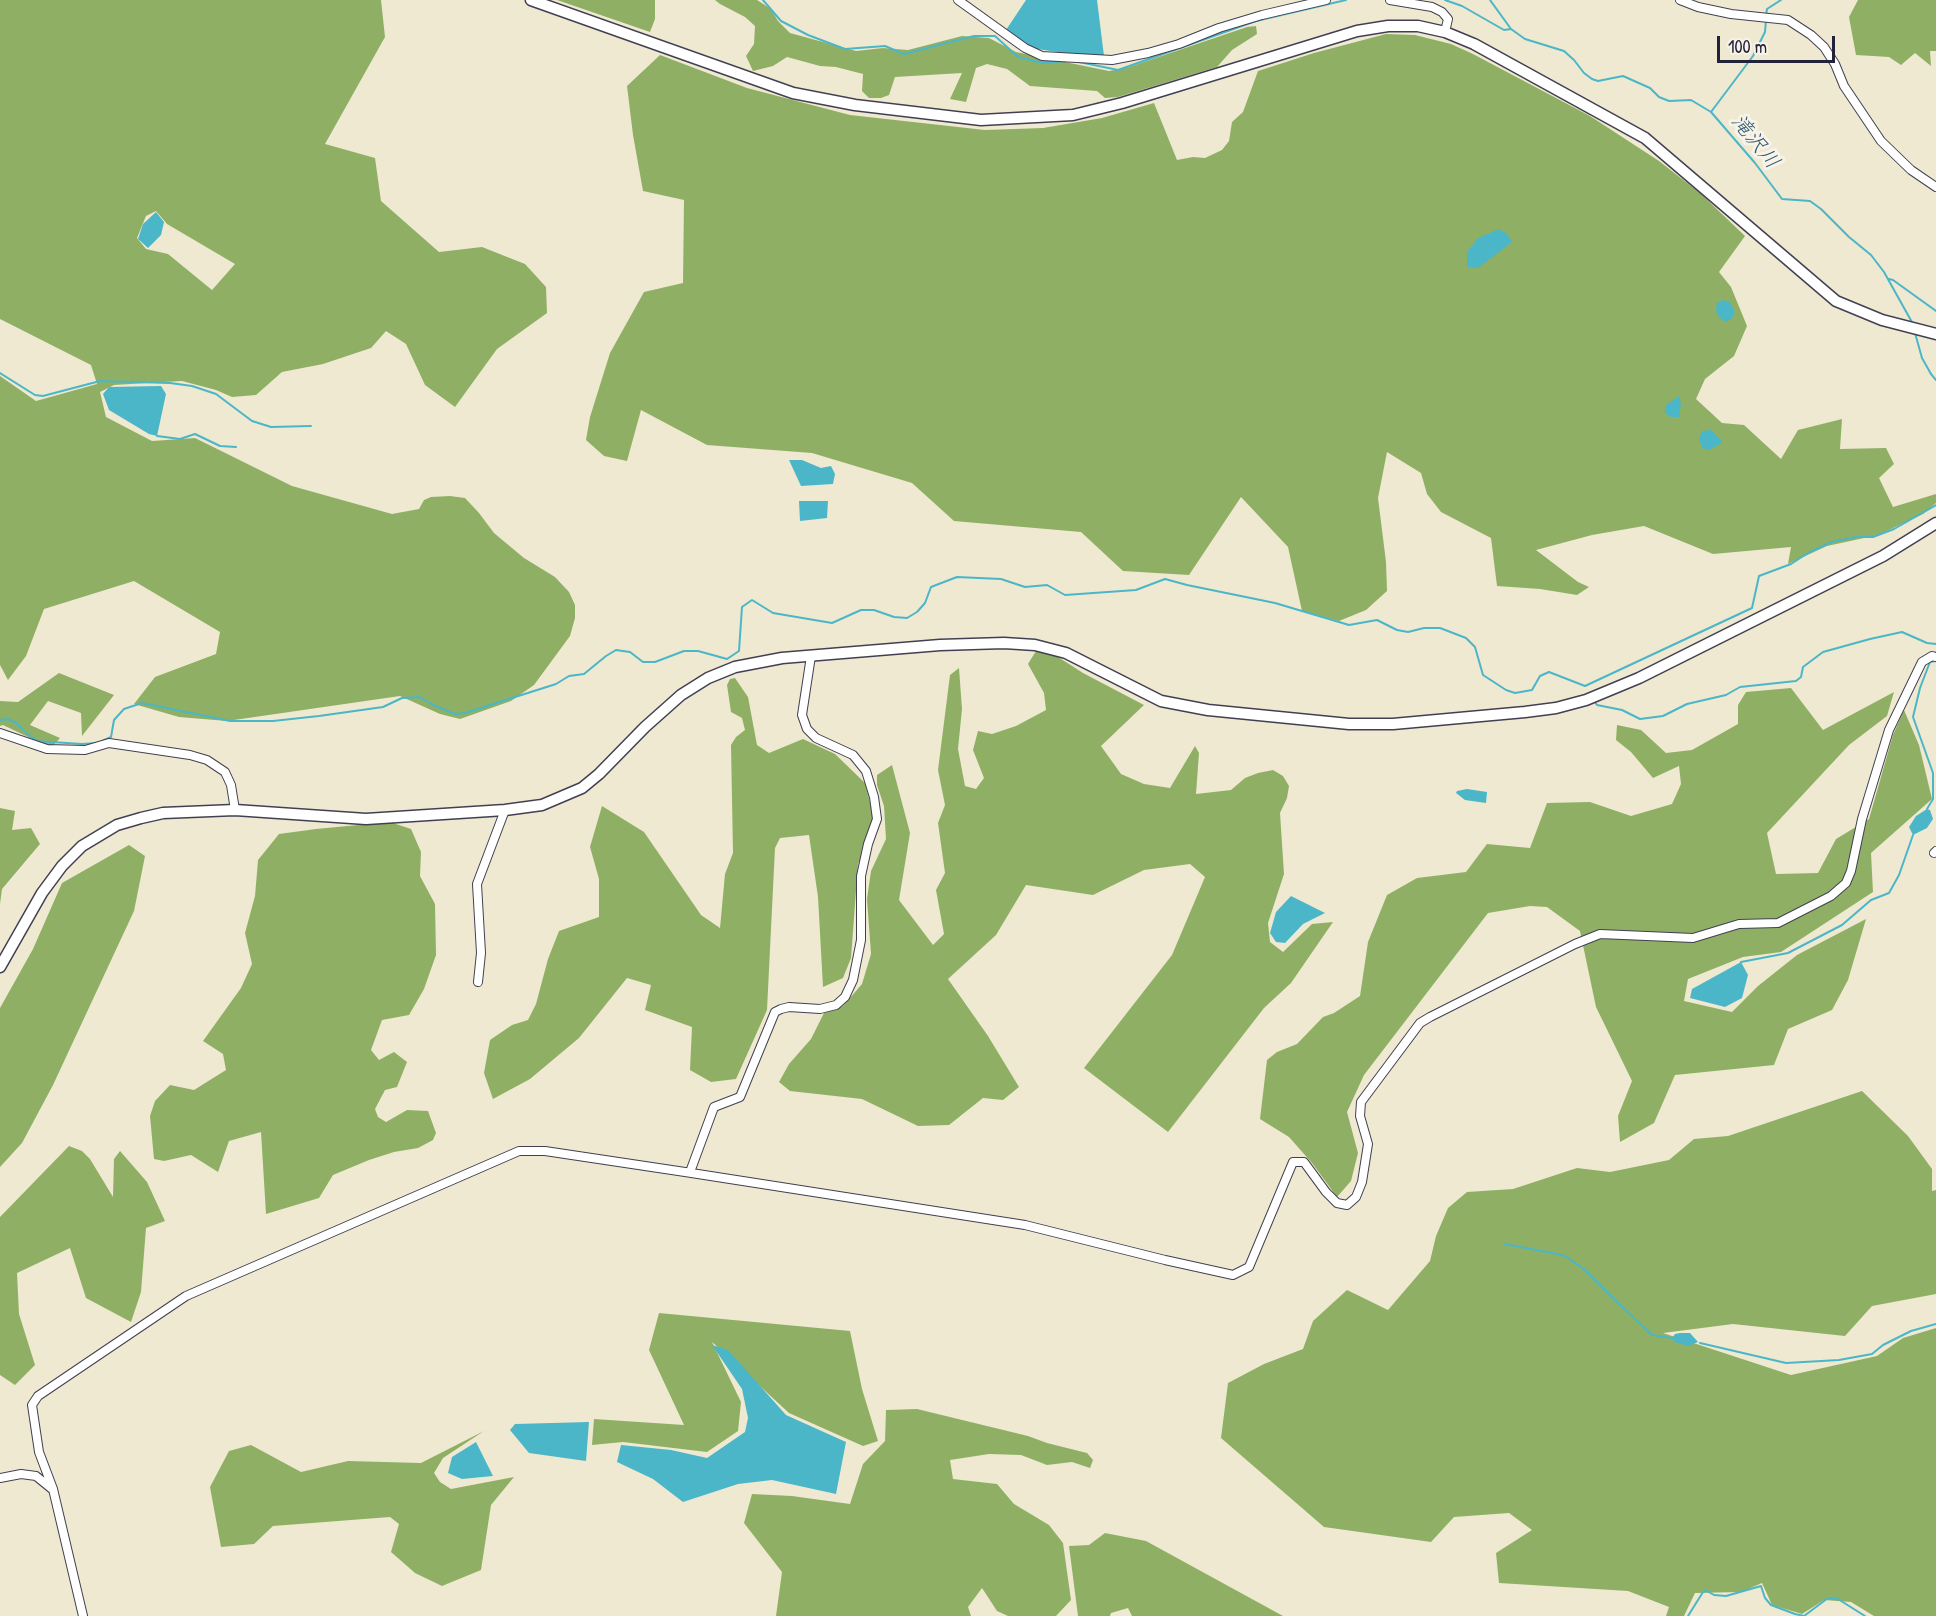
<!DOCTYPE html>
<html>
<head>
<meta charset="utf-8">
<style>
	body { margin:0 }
	#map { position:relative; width:1936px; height:1616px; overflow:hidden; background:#efe9d2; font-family:"Patrick Hand",sans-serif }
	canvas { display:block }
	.scale { position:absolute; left:1717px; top:36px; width:118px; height:27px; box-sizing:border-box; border:3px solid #22223b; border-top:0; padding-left:8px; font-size:18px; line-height:21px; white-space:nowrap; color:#22223b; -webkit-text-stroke:4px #f7f3e8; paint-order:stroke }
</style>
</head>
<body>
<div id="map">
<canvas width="1936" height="1616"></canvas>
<div class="scale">100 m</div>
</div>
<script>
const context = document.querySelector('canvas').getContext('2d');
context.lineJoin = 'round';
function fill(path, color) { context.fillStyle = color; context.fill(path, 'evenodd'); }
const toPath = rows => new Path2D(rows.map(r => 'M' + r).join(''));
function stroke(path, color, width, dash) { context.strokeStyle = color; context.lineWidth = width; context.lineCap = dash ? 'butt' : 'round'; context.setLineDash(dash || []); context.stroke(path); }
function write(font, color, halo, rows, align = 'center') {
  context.font = font + ' "Patrick Hand","Klee One",sans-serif'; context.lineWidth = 6; context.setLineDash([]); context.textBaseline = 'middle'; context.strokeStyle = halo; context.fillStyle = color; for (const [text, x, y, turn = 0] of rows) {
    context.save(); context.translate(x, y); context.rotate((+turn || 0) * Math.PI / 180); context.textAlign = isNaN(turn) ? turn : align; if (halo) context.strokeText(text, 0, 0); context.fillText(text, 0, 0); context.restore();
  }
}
const forest = toPath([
	[0,0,381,0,385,37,325,144,375,158,381,201,439,252,482,247,525,264,546,287,547,313,497,349,455,407,425,385,406,344,386,331,371,348,323,364,282,372,256,395,232,397,216,390,182,381,114,385,100,392,106,417,152,441,195,438,292,486,392,514,419,509,424,500,431,497,450,496,465,498,479,513,494,533,524,558,555,577,569,592,575,605,575,618,570,636,534,685,511,701,460,719,440,714,400,696,227,721,179,717,134,704,155,677,216,654,220,632,134,581,44,609,26,656,8,680,0,665,0,376,36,401,97,384,91,365,0,319],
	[156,211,167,224,235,264,212,290,168,254,146,249,137,238,146,216],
	[557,0,655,0,655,19,650,32],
	[715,0,757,0,771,9,778,21,790,33,856,51,883,48,908,50,962,36,989,38,1016,52,1109,71,1126,68,1247,27,1256,26,1257,34,1232,50,1217,67,1118,97,1105,98,1097,91,1030,86,1007,69,987,64,976,68,966,102,950,99,962,73,895,77,889,95,881,98,869,98,862,91,863,74,836,67,820,66,787,57,773,66,753,71,746,56,754,44,755,26,745,17,720,4],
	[1858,0,1936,0,1936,51,1930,51,1931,66,1915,53,1901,65,1889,57,1856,55,1849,17],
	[1386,34,1415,35,1451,44,1473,54,1590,116,1659,161,1700,193,1745,236,1719,272,1731,287,1747,326,1734,356,1705,379,1696,399,1722,423,1744,425,1781,459,1798,430,1842,419,1840,449,1886,448,1894,464,1879,478,1893,507,1936,494,1936,503,1923,514,1878,535,1827,546,1788,564,1791,547,1713,554,1644,526,1592,535,1536,550,1578,582,1589,587,1577,595,1540,589,1497,586,1491,538,1441,512,1427,494,1421,473,1387,452,1378,498,1386,562,1387,591,1366,610,1339,621,1302,611,1288,547,1241,497,1189,575,1123,571,1081,532,954,521,912,483,812,453,707,445,641,410,627,461,604,456,586,440,590,417,610,353,644,292,683,283,684,200,643,191,633,135,627,86,660,55,747,88,850,115,985,130,1043,128,1102,118,1154,103,1177,160,1193,157,1205,158,1222,150,1229,141,1232,122,1243,112,1258,71,1314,53],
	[1036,651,1058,657,1083,673,1144,705,1101,746,1121,774,1144,784,1170,788,1195,746,1199,753,1196,794,1231,790,1245,778,1258,773,1273,770,1283,776,1289,786,1287,798,1280,813,1284,874,1268,923,1270,942,1283,952,1312,924,1333,922,1291,983,1264,1008,1168,1132,1084,1068,1172,955,1205,877,1190,864,1144,870,1093,895,1026,885,996,935,948,979,988,1036,1019,1087,1003,1100,983,1098,949,1125,918,1126,862,1099,790,1091,779,1082,789,1064,811,1039,824,1013,843,1006,862,984,871,954,867,899,871,871,886,839,884,806,877,785,877,775,892,765,910,833,899,900,933,945,944,934,936,890,945,873,938,823,945,805,938,770,950,675,959,668,962,709,958,749,965,786,976,789,984,778,973,750,978,731,992,734,1016,726,1046,710,1044,693,1028,664],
	[59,673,114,695,82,736,81,713,48,701,30,725,60,738,51,748,3,725,0,726,0,701,18,702],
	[735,678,748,697,757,745,769,753,803,739,835,754,865,783,874,818,869,838,858,864,851,958,843,978,823,987,818,897,809,835,780,838,775,848,767,1010,736,1079,711,1082,690,1070,692,1027,645,1010,651,985,627,978,579,1038,530,1079,493,1099,484,1073,490,1040,512,1025,528,1020,536,1004,548,959,559,931,599,917,599,879,590,847,602,806,644,832,701,915,720,928,725,874,733,853,731,745,736,737,745,730,742,718,731,712,727,685,730,679],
	[1791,688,1823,730,1894,692,1887,716,1849,745,1767,833,1776,874,1818,873,1836,839,1869,819,1893,735,1904,710,1919,745,1932,799,1871,853,1873,892,1781,952,1743,957,1688,979,1684,1001,1732,1012,1758,986,1797,955,1866,919,1848,980,1832,1010,1788,1029,1774,1065,1675,1075,1654,1123,1620,1142,1618,1116,1632,1081,1596,1007,1580,931,1547,907,1530,906,1488,913,1364,1075,1347,1112,1358,1153,1351,1181,1337,1197,1312,1163,1289,1137,1260,1119,1267,1060,1277,1052,1297,1044,1323,1017,1334,1013,1360,996,1368,942,1387,895,1417,878,1466,872,1487,844,1530,848,1547,803,1590,802,1631,816,1672,804,1681,784,1679,766,1653,778,1631,752,1616,740,1617,725,1641,730,1666,753,1692,750,1738,724,1738,705,1746,692],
	[0,808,15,811,12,830,31,828,40,844,2,889,0,904],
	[390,822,411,829,421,852,420,876,435,904,436,955,424,989,409,1015,382,1020,371,1050,379,1060,394,1052,407,1062,397,1087,385,1090,375,1109,378,1117,386,1122,407,1110,428,1111,436,1133,433,1140,418,1148,394,1152,369,1160,333,1175,319,1198,266,1214,261,1132,229,1141,218,1172,191,1155,164,1161,154,1159,150,1116,155,1101,170,1085,194,1090,226,1070,223,1054,203,1041,241,988,252,964,245,933,255,896,258,860,279,834,316,829],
	[129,845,145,856,134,911,53,1085,22,1143,0,1167,0,1008,33,949,62,883],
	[1862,1091,1908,1136,1932,1169,1932,1191,1936,1190,1936,1294,1872,1306,1845,1336,1733,1324,1663,1333,1791,1375,1877,1356,1903,1338,1936,1328,1936,1616,1874,1616,1851,1602,1824,1600,1802,1614,1772,1605,1762,1583,1741,1592,1695,1593,1684,1616,1666,1616,1669,1607,1628,1591,1499,1583,1496,1553,1532,1530,1509,1513,1454,1517,1431,1542,1324,1527,1221,1438,1228,1383,1264,1364,1303,1349,1313,1321,1347,1290,1388,1310,1430,1261,1436,1236,1448,1208,1467,1192,1513,1189,1577,1168,1610,1172,1669,1160,1694,1139,1728,1136],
	[69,1146,82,1151,90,1159,113,1197,114,1159,120,1151,147,1182,165,1221,146,1228,141,1292,131,1322,86,1298,70,1248,17,1273,19,1314,35,1365,15,1385,0,1375,0,1217],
	[659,1313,850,1331,862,1389,878,1441,863,1446,789,1413,712,1342,741,1402,738,1431,707,1452,623,1442,592,1445,594,1419,684,1425,649,1350],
	[917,1409,1028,1436,1047,1443,1087,1453,1093,1460,1090,1468,1072,1462,1047,1465,1021,1455,989,1454,950,1460,953,1479,997,1484,1014,1504,1049,1525,1063,1543,1071,1600,1056,1616,1008,1616,997,1611,982,1588,968,1607,971,1616,776,1616,782,1572,744,1523,752,1494,792,1496,850,1504,863,1464,885,1441,886,1410],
	[484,1431,443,1458,434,1473,440,1482,451,1489,514,1477,491,1505,481,1570,442,1586,415,1573,391,1552,399,1524,390,1517,273,1526,254,1544,221,1547,210,1487,229,1451,251,1445,301,1472,348,1461,421,1463],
	[1105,1533,1146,1541,1283,1616,1132,1616,1128,1608,1111,1613,1110,1616,1078,1616,1069,1546,1089,1545]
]);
const water = toPath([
	[1026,0,1097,0,1104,56,1100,58,1037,49,1023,44,1006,30],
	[156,212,164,222,161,235,148,248,138,239,143,224],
	[1499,229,1507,234,1512,242,1478,268,1467,267,1467,252,1478,238],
	[1723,300,1730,302,1735,313,1731,319,1725,322,1718,316,1716,310,1717,303],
	[161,386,166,394,157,436,149,434,109,410,103,394,109,387],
	[1679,396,1681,404,1679,417,1671,417,1665,413,1666,405],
	[1711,430,1722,441,1720,444,1709,450,1702,448,1699,438,1702,431],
	[789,460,802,460,821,468,831,466,835,474,833,484,801,486],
	[799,501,828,501,827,518,800,521],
	[1467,789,1487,792,1486,803,1465,800,1456,793,1457,791],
	[1927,809,1930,810,1933,819,1927,828,1913,835,1909,827,1916,816],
	[1291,896,1325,913,1303,924,1285,943,1276,942,1270,933,1276,912],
	[1741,962,1748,975,1742,998,1725,1007,1690,998,1692,989],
	[1680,1333,1690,1333,1698,1342,1688,1346,1675,1342,1672,1338,1675,1334],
	[712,1345,728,1350,786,1415,846,1442,836,1494,772,1480,738,1484,683,1502,653,1479,617,1462,621,1445,671,1450,707,1458,745,1432,748,1418,742,1389],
	[589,1422,586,1461,529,1453,510,1430,515,1424],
	[476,1442,493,1476,462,1479,448,1473,452,1457]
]);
const stream = toPath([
	[763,0,781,21,808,35,845,49,885,46,904,54,974,36,995,36,1018,57,1043,63,1065,61],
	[1445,0,1462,6,1504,30,1511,29],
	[1490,0,1511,29,1525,39,1564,51,1574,60,1584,73,1592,79,1598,81,1623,76,1650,88,1659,97,1669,101,1691,100,1711,112,1755,163,1782,199,1810,201,1821,209,1849,237,1871,255,1884,272,1913,324],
	[1766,15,1767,9,1781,0],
	[1079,62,1118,70,1256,21,1346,0],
	[1711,112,1753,56,1765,32,1766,20],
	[1889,279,1893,280,1936,311],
	[1915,333,1922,358,1931,374,1936,380],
	[0,373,35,395,43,396,100,381,170,383,192,386,216,394,252,421,271,427,311,426],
	[157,436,180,439,195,434,220,446,236,447],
	[1594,701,1597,705,1622,710,1640,719,1663,716,1687,704,1726,695,1740,687,1796,681,1801,677,1803,667,1823,652,1870,639,1902,632,1927,643,1936,644],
	[0,720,8,719,16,723,36,741,82,744,97,743],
	[102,741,111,737,114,720,124,709,142,703,230,721,273,721,319,716,383,707,402,698,420,697,433,705,455,714,465,713,556,684,569,676,584,674,606,656,616,650,630,652,643,662,655,662,684,651,698,651,727,659,739,651,742,607,752,600,773,613,832,623,861,610,874,610,894,617,907,618,917,612,925,603,931,587,957,577,1001,579,1025,587,1047,585,1065,595,1136,590,1165,579,1187,585,1275,603,1349,625,1377,620,1397,630,1408,632,1424,628,1440,628,1466,638,1475,647,1483,675,1506,690,1515,693,1532,690,1540,676,1549,672,1585,686,1752,608,1759,576,1791,564,1808,553,1831,542,1856,537,1873,537,1894,529,1936,505],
	[1927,809,1933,799,1933,773,1913,717,1920,688,1930,662,1936,661],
	[1741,962,1788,953,1842,925,1871,900,1889,893,1899,875,1913,835],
	[1504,1244,1563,1255,1584,1269,1617,1302,1652,1335,1672,1338],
	[1700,1343,1786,1363,1839,1360,1872,1354,1883,1345,1911,1331,1936,1324],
	[1688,1616,1703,1592,1707,1591,1714,1595,1726,1596,1761,1586,1765,1598,1771,1605,1795,1614,1804,1616,1828,1598,1838,1599,1865,1616]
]);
const minor = toPath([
	[958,0,1025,48,1042,56,1112,60,1148,53,1179,44,1219,28,1262,15,1326,0],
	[1390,0,1432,7,1442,12,1448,19,1445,32],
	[1680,0,1698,7,1731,14,1788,20,1811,35,1824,47,1835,64,1844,86,1881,141,1911,170,1936,187],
	[0,733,47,749,85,750,109,743,190,755,207,760,225,772,231,785,235,810],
	[1934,853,1936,851],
	[478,982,481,953,477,884,505,810],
	[690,1172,714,1107,740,1097,775,1012,781,1009,789,1007,820,1009,836,1005,845,997,853,980,861,940,861,876,868,844,877,819,874,797,866,771,853,755,816,738,807,729,802,715,811,656],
	[0,1478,21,1474,36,1476,52,1489],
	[83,1616,53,1489,39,1452,32,1405,38,1396,186,1296,519,1151,545,1151,685,1172,1025,1225,1165,1260,1233,1275,1249,1267,1293,1162,1304,1162,1326,1192,1337,1203,1347,1205,1356,1197,1362,1182,1368,1144,1360,1116,1361,1102,1420,1023,1430,1017,1575,944,1600,934,1693,938,1739,924,1778,923,1831,896,1846,883,1851,871,1862,819,1889,730,1922,662,1932,656,1936,657]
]);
const tertiary = toPath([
	[531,0,793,93,855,105,981,120,1073,115,1122,103,1357,31,1388,26,1418,26,1445,32,1474,44,1645,138,1836,301,1882,320,1936,334],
	[0,967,42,893,62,866,82,846,117,825,141,818,163,813,235,810,366,819,505,810,542,805,582,788,599,774,645,727,681,695,708,678,735,667,782,658,940,645,1004,643,1035,645,1066,653,1161,701,1208,710,1349,724,1393,724,1525,712,1556,708,1586,700,1639,678,1883,556,1936,523]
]);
const waterNames = [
	["滝沢川",1755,142,51]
];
fill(forest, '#8fb064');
fill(water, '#4bb6c7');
stroke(stream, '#4bb6c7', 2);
stroke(minor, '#414052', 10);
stroke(tertiary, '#414052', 13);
stroke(minor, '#fff', 8);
stroke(tertiary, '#fff', 10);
write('italic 21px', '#30566c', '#f7f3e8', waterNames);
</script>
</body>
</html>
